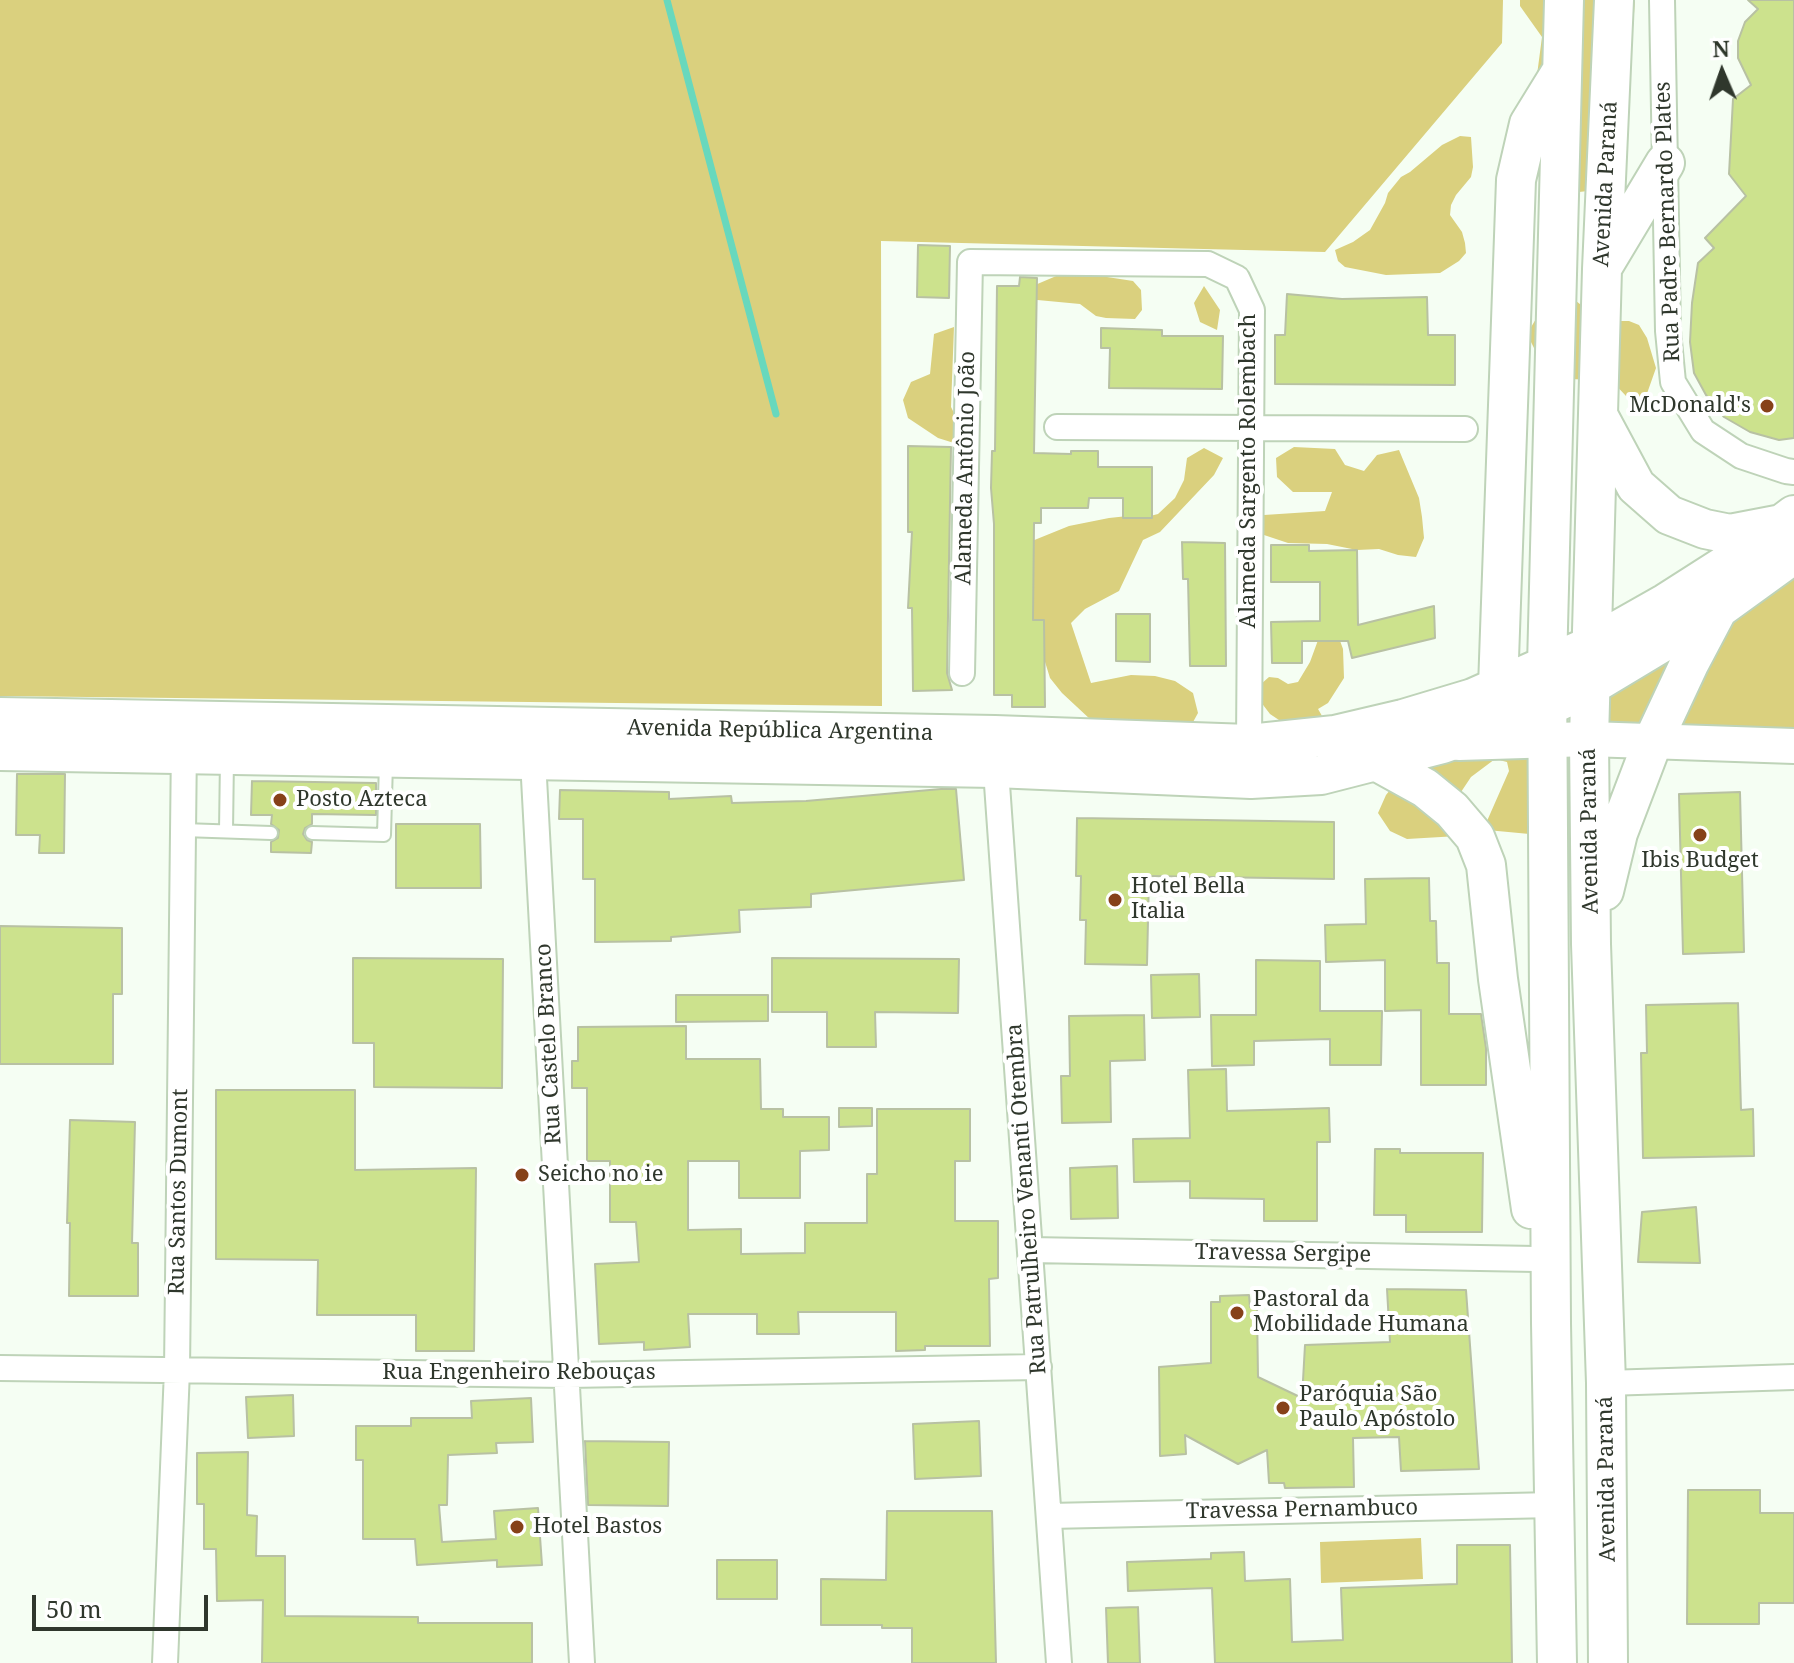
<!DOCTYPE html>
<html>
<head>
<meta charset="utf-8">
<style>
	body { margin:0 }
	#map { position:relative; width:1794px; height:1663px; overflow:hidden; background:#f5fef3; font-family:"Noto Serif",serif }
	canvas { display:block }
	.north { position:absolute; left:1682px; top:32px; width:80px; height:80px; -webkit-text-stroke:6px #fff; paint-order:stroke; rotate:358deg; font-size:22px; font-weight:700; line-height:32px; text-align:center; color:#2f372c }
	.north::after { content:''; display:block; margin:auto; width:28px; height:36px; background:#2f372c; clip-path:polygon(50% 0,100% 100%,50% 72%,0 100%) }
	.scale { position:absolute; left:32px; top:1595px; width:176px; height:36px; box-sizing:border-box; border:4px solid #2f372c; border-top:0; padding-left:10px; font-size:24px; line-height:28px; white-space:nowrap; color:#2f372c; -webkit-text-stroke:6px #fff; paint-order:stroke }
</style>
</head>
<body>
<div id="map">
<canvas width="1794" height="1663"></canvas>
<div class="north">N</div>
<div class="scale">50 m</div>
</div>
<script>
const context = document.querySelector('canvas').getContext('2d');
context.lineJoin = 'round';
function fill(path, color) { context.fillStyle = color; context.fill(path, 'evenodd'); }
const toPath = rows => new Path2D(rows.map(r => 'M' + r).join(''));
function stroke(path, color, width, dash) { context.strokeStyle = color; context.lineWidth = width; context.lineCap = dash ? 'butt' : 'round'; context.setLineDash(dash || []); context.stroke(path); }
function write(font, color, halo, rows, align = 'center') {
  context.font = font + ' "Noto Serif",serif'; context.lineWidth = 8; context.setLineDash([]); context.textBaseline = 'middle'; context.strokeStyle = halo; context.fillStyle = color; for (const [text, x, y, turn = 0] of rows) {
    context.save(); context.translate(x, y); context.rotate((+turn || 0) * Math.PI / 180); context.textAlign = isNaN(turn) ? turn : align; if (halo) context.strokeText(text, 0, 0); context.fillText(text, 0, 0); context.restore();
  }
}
const green = toPath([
	[0,0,1503,0,1502,43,1325,252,881,241,882,706,0,696],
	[1520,0,1635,0,1624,151,1606,189,1570,193,1537,75,1542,37,1520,6],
	[1460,136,1471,137,1473,167,1471,177,1456,195,1451,205,1450,215,1462,232,1465,243,1466,253,1459,261,1440,273,1386,275,1345,267,1338,261,1335,250,1353,242,1370,230,1385,203,1388,193,1401,177,1410,172,1442,145],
	[1068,271,1133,281,1141,290,1142,310,1135,319,1106,318,1096,316,1080,304,1027,299,1028,288],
	[1204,286,1220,310,1217,330,1200,322,1194,303],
	[1570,296,1597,318,1607,321,1629,321,1639,325,1647,338,1656,368,1644,402,1634,402,1626,396,1612,381,1571,379,1543,366,1527,334,1543,307],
	[954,327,951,407,959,423,954,443,938,438,908,418,903,400,911,382,930,374,934,334],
	[1294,447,1335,449,1345,465,1364,471,1377,455,1399,450,1419,498,1422,517,1424,538,1416,557,1398,555,1379,549,1357,550,1327,544,1288,543,1264,535,1264,515,1325,511,1332,492,1293,492,1277,477,1276,458],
	[1204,448,1223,458,1214,475,1160,532,1143,540,1119,591,1085,609,1071,623,1091,683,1131,675,1155,676,1175,681,1193,693,1198,713,1187,733,1091,720,1062,693,1050,678,1038,639,1030,599,1032,541,1069,526,1109,518,1128,516,1138,519,1158,514,1175,498,1184,480,1187,458],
	[1794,574,1794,735,1608,730,1608,694],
	[1321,632,1339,638,1343,649,1344,678,1328,703,1318,709,1325,721,1289,723,1279,720,1270,714,1257,697,1261,684,1269,677,1278,678,1288,684,1298,682,1310,662],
	[1531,757,1540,835,1487,830,1487,821,1509,771,1507,762,1495,759,1471,777,1459,795,1458,836,1407,839,1390,831,1378,813,1386,795,1411,764,1420,759],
	[1421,1538,1423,1579,1321,1583,1320,1542]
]);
const stream = toPath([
	[667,0,776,414]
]);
const building = toPath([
	[1748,0,1794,0,1794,438,1779,440,1750,432,1724,417,1706,395,1694,373,1690,342,1692,303,1698,263,1714,248,1705,238,1746,196,1729,174,1733,99,1751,85,1738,58,1738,41,1745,22,1758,9,1748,0],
	[918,245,950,246,949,298,917,297,918,245],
	[1020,277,1037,278,1034,453,1071,454,1071,451,1098,451,1098,467,1152,467,1152,518,1123,518,1123,498,1089,498,1088,508,1041,508,1041,523,1034,523,1033,620,1044,620,1045,707,1012,707,1012,695,994,695,994,524,991,488,992,451,995,451,997,286,1019,286,1020,277],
	[1287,294,1342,299,1427,297,1428,335,1455,335,1455,385,1275,384,1275,335,1285,335,1287,294],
	[1101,328,1162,330,1162,336,1223,336,1222,389,1109,388,1110,348,1101,348,1101,328],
	[908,446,951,447,947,673,952,690,913,691,912,608,908,608,912,532,908,532,908,446],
	[1182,542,1225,543,1226,666,1190,666,1188,579,1183,579,1182,542],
	[1271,545,1309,545,1309,551,1357,550,1358,625,1434,606,1435,638,1352,658,1348,641,1302,641,1302,663,1272,663,1271,622,1320,621,1320,582,1271,582,1271,545],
	[1116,614,1150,614,1150,662,1116,661,1116,614],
	[17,774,65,774,64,853,39,853,40,835,16,835,17,774],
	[252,781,376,783,376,815,312,814,312,824,305,828,303,834,307,840,312,842,311,853,271,852,271,842,278,838,279,830,271,824,272,815,251,815,252,781],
	[941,789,956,789,964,880,811,894,811,907,739,910,740,932,671,937,671,941,595,942,595,879,583,879,583,819,559,819,560,790,669,792,669,799,731,796,732,803,806,801,941,789],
	[1740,792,1744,952,1683,954,1679,794,1740,792],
	[1077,818,1334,822,1334,879,1149,876,1147,965,1085,964,1086,920,1080,920,1081,876,1076,876,1077,818],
	[396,824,480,824,481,888,396,888,396,824],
	[1429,878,1430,921,1436,921,1437,963,1449,963,1449,1014,1481,1014,1486,1048,1486,1085,1421,1085,1421,1010,1385,1011,1385,960,1326,962,1325,925,1366,924,1365,879,1429,878],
	[0,926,122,928,122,994,113,994,113,1064,0,1064,0,926],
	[353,958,503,959,502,1088,374,1087,374,1043,353,1043,353,958],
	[772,958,959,959,958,1013,875,1012,876,1047,827,1047,827,1012,772,1012,772,958],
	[1256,960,1320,961,1320,1011,1382,1011,1381,1065,1330,1065,1330,1039,1254,1041,1254,1065,1212,1066,1211,1015,1256,1015,1256,960],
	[1199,974,1200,1017,1152,1018,1151,975,1199,974],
	[676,995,768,995,768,1021,676,1022,676,995],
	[1738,1003,1741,1110,1753,1109,1754,1156,1643,1158,1641,1053,1647,1053,1646,1005,1738,1003],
	[1144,1015,1145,1060,1110,1061,1111,1122,1062,1123,1061,1076,1070,1076,1069,1016,1144,1015],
	[686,1026,686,1059,760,1059,761,1109,783,1109,783,1117,829,1117,829,1150,800,1151,800,1198,739,1198,739,1161,688,1161,688,1230,741,1229,741,1254,805,1253,805,1223,867,1223,867,1174,877,1174,877,1109,970,1109,970,1161,955,1161,955,1221,998,1221,998,1278,989,1279,990,1346,925,1346,925,1350,896,1351,896,1312,798,1312,799,1334,757,1334,757,1314,688,1314,690,1347,644,1350,644,1342,599,1344,595,1264,639,1262,636,1222,610,1222,610,1161,587,1161,587,1088,572,1088,572,1061,578,1061,578,1027,686,1026],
	[1226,1069,1227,1111,1329,1108,1330,1142,1317,1142,1317,1221,1264,1221,1264,1199,1190,1198,1190,1181,1134,1182,1133,1139,1190,1138,1188,1070,1226,1069],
	[216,1090,355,1090,355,1170,476,1168,474,1351,416,1351,416,1315,317,1315,318,1260,216,1259,216,1090],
	[839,1108,872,1108,872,1126,839,1127,839,1108],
	[70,1120,135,1122,132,1243,138,1243,138,1296,69,1296,70,1223,67,1223,70,1120],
	[1375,1149,1400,1149,1400,1153,1483,1153,1482,1232,1406,1232,1406,1215,1374,1215,1375,1149],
	[1117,1166,1118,1218,1071,1219,1070,1168,1117,1166],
	[1696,1207,1700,1263,1638,1262,1642,1212,1696,1207],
	[1387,1289,1466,1290,1479,1469,1401,1471,1399,1437,1353,1438,1354,1487,1285,1488,1284,1483,1269,1483,1267,1450,1238,1464,1185,1435,1186,1454,1160,1456,1159,1367,1211,1363,1211,1302,1220,1302,1220,1296,1249,1295,1250,1307,1257,1308,1258,1377,1302,1398,1305,1345,1390,1342,1387,1289],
	[293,1395,294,1436,248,1438,246,1397,293,1395],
	[531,1398,533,1442,496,1443,497,1453,448,1455,447,1505,439,1505,442,1542,496,1539,494,1511,538,1508,542,1565,497,1567,497,1560,417,1565,415,1539,363,1539,363,1460,356,1460,356,1426,411,1426,411,1418,472,1418,471,1401,531,1398],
	[979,1421,981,1476,915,1479,913,1424,979,1421],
	[585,1441,669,1442,668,1506,588,1505,585,1441],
	[248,1452,247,1515,257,1516,256,1556,285,1556,285,1616,418,1617,418,1623,532,1623,532,1663,262,1663,263,1600,217,1601,216,1549,204,1549,204,1504,197,1504,197,1453,248,1452],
	[1688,1490,1760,1490,1760,1513,1794,1513,1794,1603,1759,1603,1759,1624,1687,1624,1688,1490],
	[887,1511,992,1511,996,1663,912,1663,912,1628,882,1628,882,1625,821,1625,821,1579,886,1580,887,1511],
	[1457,1545,1510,1545,1512,1663,1215,1663,1212,1588,1128,1591,1127,1562,1211,1559,1211,1553,1244,1552,1245,1581,1290,1579,1292,1642,1343,1640,1341,1588,1457,1584,1457,1545],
	[717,1560,777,1560,777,1599,717,1599,717,1560],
	[1138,1607,1140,1663,1108,1663,1106,1608,1138,1607]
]);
const service = toPath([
	[183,830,271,833],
	[226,831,227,758],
	[312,833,384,835,386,762]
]);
const minor = toPath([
	[1662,0,1668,331,1673,382,1703,431,1741,456,1786,471,1794,472],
	[1057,427,1465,429],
	[962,673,970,262,1208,264,1237,278,1252,310,1249,744],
	[995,756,1059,1663],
	[533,760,582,1663],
	[1030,1250,1536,1259],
	[0,1368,568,1375,1039,1367],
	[1606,1383,1794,1377],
	[1049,1516,1554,1505],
	[165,1663,177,1370,184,743]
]);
const secondary = toPath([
	[1459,743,1589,739,1794,746]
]);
const primary = toPath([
	[1605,263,1665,163],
	[1599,417,1636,486,1669,515,1705,529,1730,534,1777,525],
	[1498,687,1516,180,1529,124,1561,72],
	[0,717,995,735,1249,744,1335,735,1403,719,1473,698,1590,646,1666,603,1738,557,1794,515],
	[0,751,995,768,1251,779,1321,775,1442,744,1549,706,1590,686,1718,609,1794,554],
	[1378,762,1425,788,1452,810,1475,837,1486,865,1498,979,1531,1209],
	[1604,891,1618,833,1653,741,1690,662,1718,609],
	[1557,1663,1551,1323,1547,666,1564,0],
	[1608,1663,1606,1383,1591,944,1589,739,1602,269,1614,0]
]);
const markers = [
	[1767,406,8,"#864119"],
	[280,800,8,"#864119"],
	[1700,835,8,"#864119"],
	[1115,900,8,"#864119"],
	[522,1175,8,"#864119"],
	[1237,1313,8,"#864119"],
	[1283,1408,8,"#864119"],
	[517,1527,8,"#864119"]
];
const streetNames = [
	["Avenida Paraná",1606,184,-87],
	["Rua Padre Bernardo Plates",1668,222,-92],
	["Alameda Antônio João",966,468,-89],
	["Alameda Sargento Rolembach",1249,471,-90],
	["Avenida República Argentina",780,731,1],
	["Avenida Paraná",1590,831,-91],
	["Rua Castelo Branco",549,1044,-93],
	["Rua Santos Dumont",179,1192,-89],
	["Rua Patrulheiro Venanti Otembra",1027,1199,-94],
	["Travessa Sergipe",1283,1254,1],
	["Rua Engenheiro Rebouças",519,1373],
	["Avenida Paraná",1607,1479,-91],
	["Travessa Pernambuco",1302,1510,-1]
];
const poiNames = [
	["McDonald's",1751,406,"right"],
	["Posto Azteca",296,800],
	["Ibis Budget",1700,861,"center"],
	["Hotel Bella",1131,887],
	["Italia",1131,912],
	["Seicho no ie",538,1175],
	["Pastoral da",1253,1300],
	["Mobilidade Humana",1253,1325],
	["Paróquia São",1299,1395],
	["Paulo Apóstolo",1299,1420],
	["Hotel Bastos",533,1527]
];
fill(green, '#dad07e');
stroke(stream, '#68d8bd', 7);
fill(building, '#cce28d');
stroke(building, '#b8c1a3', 2);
stroke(service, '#bed3b8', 16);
stroke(minor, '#bed3b8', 28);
stroke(secondary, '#bed3b8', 38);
stroke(primary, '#bed3b8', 42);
stroke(service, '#fff', 12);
stroke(minor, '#fff', 24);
stroke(secondary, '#fff', 34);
stroke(primary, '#fff', 38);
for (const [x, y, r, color] of markers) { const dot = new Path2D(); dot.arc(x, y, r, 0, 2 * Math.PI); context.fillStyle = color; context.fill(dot); stroke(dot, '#fff', 3); }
write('22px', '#2f372c', '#fff', streetNames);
write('22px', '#2f372c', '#fff', poiNames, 'left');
</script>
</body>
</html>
